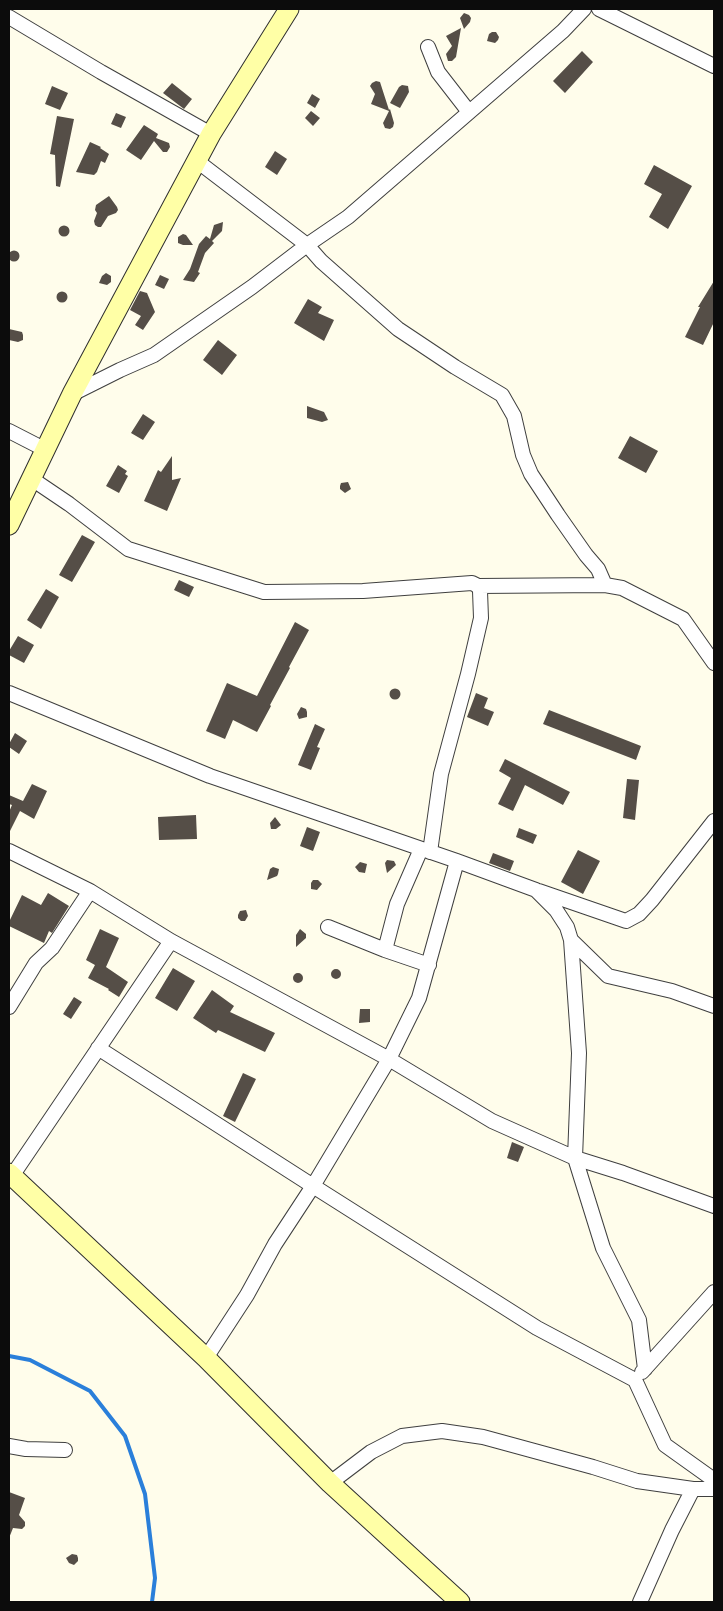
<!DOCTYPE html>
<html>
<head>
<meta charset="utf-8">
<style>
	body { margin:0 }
	#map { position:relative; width:723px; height:1611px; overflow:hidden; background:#fffdeb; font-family:"Source Serif 4",serif }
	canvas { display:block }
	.frame { position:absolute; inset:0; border:10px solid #0c0c0c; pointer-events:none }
</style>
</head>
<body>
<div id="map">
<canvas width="723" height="1611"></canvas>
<div class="frame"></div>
</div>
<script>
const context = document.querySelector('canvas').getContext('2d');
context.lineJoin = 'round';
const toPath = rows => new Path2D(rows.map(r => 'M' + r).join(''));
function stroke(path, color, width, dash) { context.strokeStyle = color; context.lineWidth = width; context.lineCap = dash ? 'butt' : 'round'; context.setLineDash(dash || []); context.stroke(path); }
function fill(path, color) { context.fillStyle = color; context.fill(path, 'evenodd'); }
const stream = toPath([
	[9,1356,30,1360,90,1391,125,1436,145,1494,155,1578,152,1602]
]);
const building = toPath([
	[464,13,469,15,471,18,470,22,464,29,460,18],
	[461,28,456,57,452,61,448,61,446,54,452,46,446,36],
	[492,32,496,32,499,37,498,40,495,43,487,41,489,34],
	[582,51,593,62,565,93,553,81],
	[376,81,380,82,389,110,390,109,394,123,393,127,390,129,385,128,383,123,389,111,371,104,375,94,370,86,372,83],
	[172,83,192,99,184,109,163,93],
	[402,85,408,86,409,92,400,108,390,103,399,87],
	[52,86,68,93,60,110,45,104],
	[312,94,320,99,315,108,307,103],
	[311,111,320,118,313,126,305,118],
	[116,113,126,117,121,128,111,124],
	[57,116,74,119,60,187,56,186,55,155,50,154],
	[144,125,158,134,156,138,169,143,170,147,167,152,163,152,154,141,141,160,126,150],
	[90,142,101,147,100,148,109,154,105,163,101,161,97,172,94,175,76,172],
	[275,151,287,159,277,175,265,167],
	[654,165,692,186,668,229,649,217,662,194,644,184],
	[109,196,117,207,118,210,116,213,108,216,101,227,98,227,95,225,94,221,97,213,95,210,96,205],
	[223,222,222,231,212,241,214,243,205,253,198,272,200,273,194,282,183,280,190,269,199,244,206,236,210,239,214,225],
	'58.5 231a5.5 5.5 0 1 1 11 0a5.5 5.5 0 1 1-11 0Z',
	[183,234,186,235,193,245,183,245,178,243,178,237],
	'8.5 256a5.5 5.5 0 1 1 11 0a5.5 5.5 0 1 1-11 0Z',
	[106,273,111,276,111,282,107,285,99,283,102,276],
	[160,275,169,279,164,289,155,285],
	[714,281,714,322,703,345,685,337,700,307,698,307],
	[140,291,147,293,155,312,143,330,135,325,141,316,130,310],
	'56.5 297a5.5 5.5 0 1 1 11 0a5.5 5.5 0 1 1-11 0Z',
	[308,299,322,307,318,313,334,320,324,341,294,323],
	[9,329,22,332,23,335,23,340,18,342,9,340],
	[218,340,237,355,222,375,203,360],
	[307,406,324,412,328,420,322,422,307,418],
	[143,414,155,422,143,440,131,433],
	[630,436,658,451,646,473,618,458],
	[172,456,172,480,181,478,167,511,144,501,158,470,161,472],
	[118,465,127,471,125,474,128,476,119,493,106,486],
	[348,482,351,489,345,493,340,489,340,486,341,483],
	[82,535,95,542,72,582,59,575],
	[179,580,194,587,189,597,174,590],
	[46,589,59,597,41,629,27,620],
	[295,622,309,630,289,667,290,668,270,705,271,706,257,732,233,720,225,739,206,731,227,683,257,696],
	[18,636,34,645,24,663,9,655,9,651],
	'389.5 694a5.5 5.5 0 1 1 11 0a5.5 5.5 0 1 1-11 0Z',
	[476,693,488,698,484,708,494,712,488,726,467,717],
	[301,707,306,709,307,712,307,717,299,719,297,714],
	[549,710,641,746,636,760,543,724],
	[315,724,325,729,317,747,320,748,311,770,298,765],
	[15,733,27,741,19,754,9,747,9,744],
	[505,759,570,792,563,805,525,785,513,811,498,804,511,778,499,771],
	[627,779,639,780,635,820,623,818],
	[32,784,47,791,34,819,20,811,9,833,9,812,12,805,9,804,9,795,23,801],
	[196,815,197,839,159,840,158,817],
	[275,817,281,825,276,829,271,829,270,823],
	[307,827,320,832,313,851,300,846],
	[519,828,537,835,533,844,516,837],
	[578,850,600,861,583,894,561,882],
	[493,853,514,861,510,871,489,863],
	[387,860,394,861,396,865,387,873,385,863],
	[360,862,367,864,365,873,359,872,355,867],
	[273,867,279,869,278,874,277,876,267,880,270,869],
	[313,880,318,880,322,884,317,890,311,889,311,883],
	[48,893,69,906,52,933,49,931,44,943,9,926,9,922,22,895,41,905],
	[246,910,248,916,245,921,241,921,238,918,238,915,240,911],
	[100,929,119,938,106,967,128,982,119,997,108,990,109,989,88,978,95,965,86,960],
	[300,929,306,934,306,938,296,947,296,935],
	[173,968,195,981,177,1011,155,998],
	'331 974a5 5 0 1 1 10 0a5 5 0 1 1-10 0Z',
	'293 978a5 5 0 1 1 10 0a5 5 0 1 1-10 0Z',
	[212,990,234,1006,230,1012,275,1033,265,1052,218,1030,216,1033,193,1018],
	[74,997,82,1002,71,1019,63,1014],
	[360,1009,370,1009,370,1022,359,1023],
	[243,1073,256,1079,235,1122,223,1116],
	[512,1142,524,1147,518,1162,507,1158],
	[9,1492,25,1498,19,1515,25,1522,25,1526,22,1529,13,1528,9,1538],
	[72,1554,77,1555,78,1558,78,1561,74,1565,69,1563,66,1558]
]);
const street = toPath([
	[599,9,714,66],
	[9,17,101,72,211,134],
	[428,47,438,72,469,112],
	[197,161,307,245,321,261,398,329,455,367,502,395,514,416,523,455,531,474,558,515,586,555,598,569,605,585],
	[72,394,120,370,154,355,252,287,307,245,348,217,563,31,584,9],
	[9,431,46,450],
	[32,479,69,504,128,549,264,592,363,591,472,583,478,586,480,591,481,618,468,674,441,774,430,852],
	[478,586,605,585,622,588,683,619,714,663],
	[9,693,210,776,457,861,536,890,556,910,567,927,571,940,579,1053,575,1158,603,1248,639,1320,645,1369],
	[9,851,90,891,171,941,389,1059,492,1121,575,1158,623,1173,714,1206],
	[539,891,626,921,639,914,652,900,714,821],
	[328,927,385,950,429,965],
	[571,940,608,976,672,991,714,1006],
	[385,950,397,904,421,849],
	[9,1007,36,963,52,948,90,891],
	[98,1048,313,1186,537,1328,635,1380,665,1445,714,1480],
	[12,1176,171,941],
	[206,1358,247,1295,275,1244,313,1186,389,1059,419,998,457,861],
	[642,1372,714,1292],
	[9,1446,26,1449,65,1450],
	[330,1483,371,1452,402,1436,442,1431,483,1437,593,1467,637,1481,693,1489,714,1489],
	[640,1602,672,1530,693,1489]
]);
const secondary = toPath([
	[9,525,72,394,211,134,289,9],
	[9,1173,206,1358,330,1483,460,1602]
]);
stroke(stream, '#2a7fda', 4);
fill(building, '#554e47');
stroke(street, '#3f3f3f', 16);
stroke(secondary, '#2e2e2e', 21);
stroke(street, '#fff', 14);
stroke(secondary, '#ffffa6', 19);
</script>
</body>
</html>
